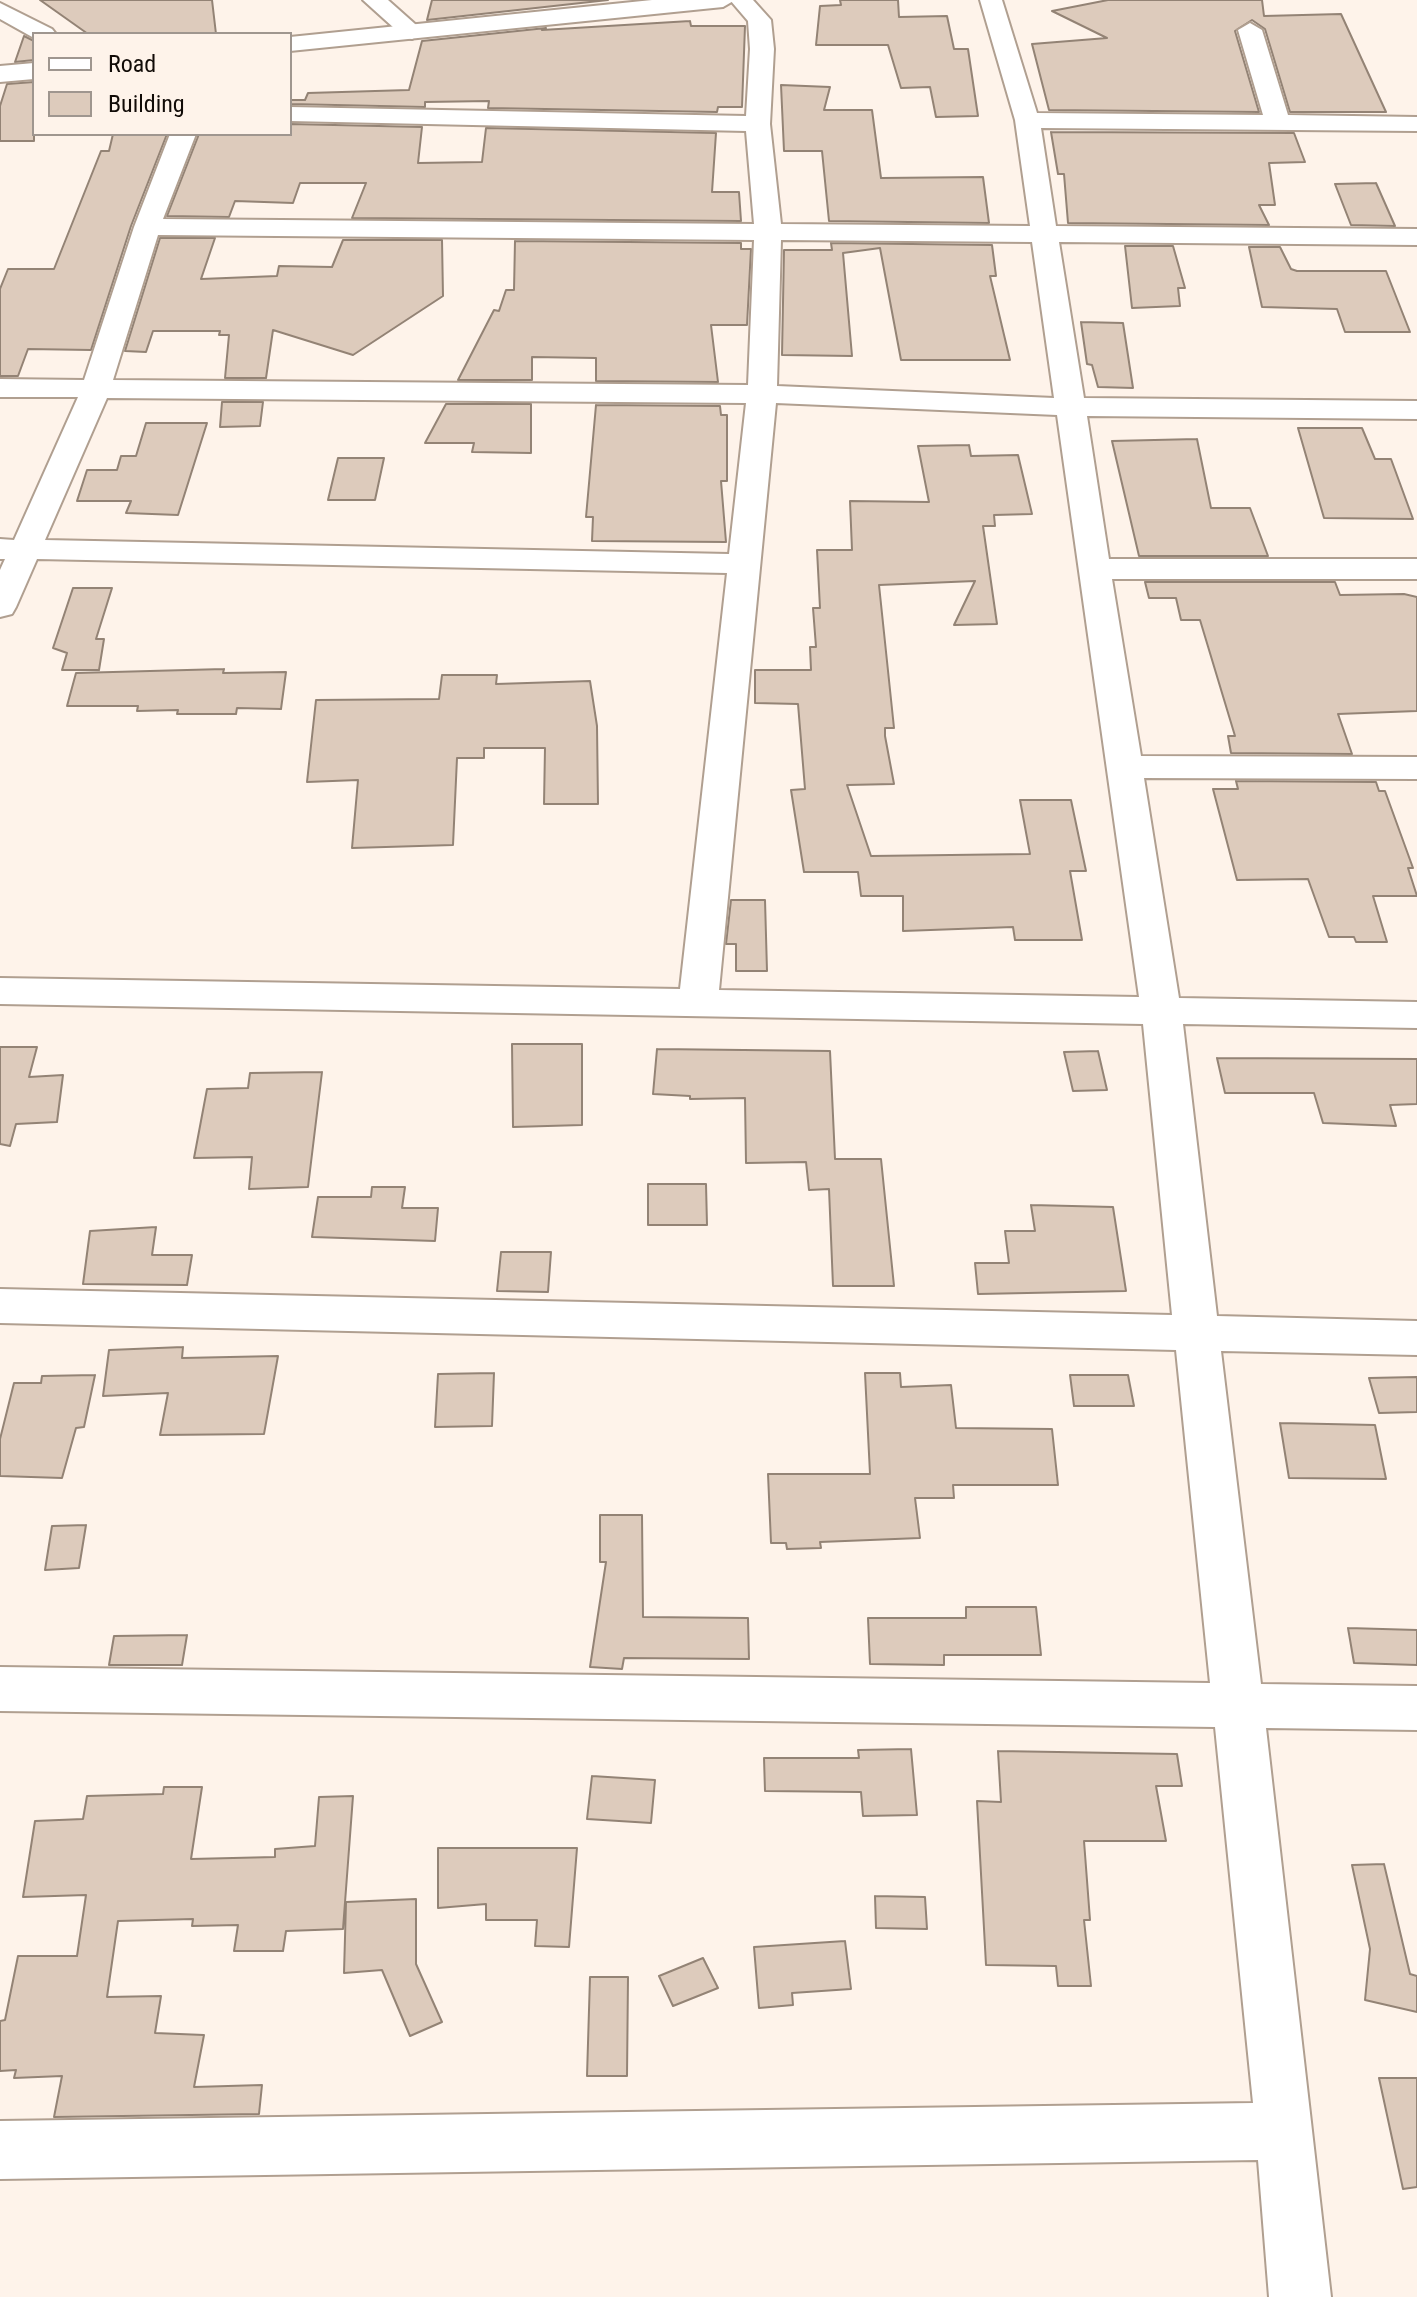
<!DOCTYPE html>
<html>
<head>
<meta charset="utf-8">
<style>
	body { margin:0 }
	#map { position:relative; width:1417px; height:2297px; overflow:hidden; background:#fef3ea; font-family:"Roboto Condensed",sans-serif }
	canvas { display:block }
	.legend { position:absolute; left:32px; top:32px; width:260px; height:104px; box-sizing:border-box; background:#fef3ea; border:2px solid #9f968f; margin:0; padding:10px 14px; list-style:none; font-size:24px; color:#110b07 }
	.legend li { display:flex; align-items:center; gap:16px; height:40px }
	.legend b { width:40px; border:2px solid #9f968f }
</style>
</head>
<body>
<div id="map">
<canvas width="1417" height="2297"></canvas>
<ul class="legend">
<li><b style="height:10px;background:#fff"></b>Road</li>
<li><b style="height:22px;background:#ddcbbc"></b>Building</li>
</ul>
</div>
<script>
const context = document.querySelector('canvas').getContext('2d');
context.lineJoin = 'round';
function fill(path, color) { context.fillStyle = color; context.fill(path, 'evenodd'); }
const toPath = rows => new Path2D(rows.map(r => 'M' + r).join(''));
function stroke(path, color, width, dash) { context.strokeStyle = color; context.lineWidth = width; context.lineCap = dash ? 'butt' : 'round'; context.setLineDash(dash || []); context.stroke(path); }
const building = toPath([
	[40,0,212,0,216,34,88,34,40,0],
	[432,0,608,0,427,20,432,0],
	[840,0,898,0,899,17,947,16,954,49,968,49,978,116,936,117,930,87,901,88,888,45,816,45,820,6,841,5,840,0],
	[1108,0,1262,0,1264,16,1341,14,1386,112,1290,112,1265,29,1252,20,1235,31,1259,112,1049,110,1032,44,1107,38,1052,11,1108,0],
	[690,21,691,26,745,26,742,107,718,107,717,112,488,108,489,101,425,102,425,107,290,104,290,100,305,100,308,93,409,90,422,41,546,28,542,30,690,21],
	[24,36,34,41,34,60,15,62,24,36],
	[34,82,34,141,0,141,0,106,7,84,34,82],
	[781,85,830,87,824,110,872,110,881,178,983,177,989,223,829,221,822,151,784,151,781,85],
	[290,124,422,127,418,163,482,162,486,128,716,133,712,192,739,192,741,221,352,218,366,183,300,183,293,203,235,201,229,217,167,216,199,134,290,134,290,124],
	[1051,132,1294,133,1305,162,1269,163,1275,205,1259,205,1269,225,1068,223,1064,174,1058,174,1051,132],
	[113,134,167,134,131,226,91,350,28,349,18,376,0,376,0,289,8,269,54,269,101,151,109,151,113,134],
	[1376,183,1395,226,1351,225,1335,184,1376,183],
	[160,238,215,238,201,279,277,276,279,266,332,267,343,240,442,240,443,296,353,355,273,330,266,378,225,378,229,335,219,335,220,331,153,331,146,352,125,351,160,238],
	[515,241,741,243,741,249,751,249,747,325,711,325,718,382,596,381,596,358,532,357,532,380,458,380,494,310,499,311,506,290,514,290,515,241],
	[831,243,992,245,996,276,990,276,1010,360,901,360,880,248,843,253,852,356,782,355,784,250,832,250,831,243],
	[1125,246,1173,246,1185,288,1178,288,1180,306,1132,308,1125,246],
	[1249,247,1280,247,1291,269,1297,271,1386,271,1410,332,1345,332,1337,309,1262,307,1249,247],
	[1081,322,1123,323,1133,388,1098,387,1092,365,1087,364,1081,322],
	[222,402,263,402,260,426,220,427,222,402],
	[446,404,531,404,531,453,472,452,474,443,425,443,446,404],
	[596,405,720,406,721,415,727,415,727,481,721,481,726,542,592,541,593,517,586,517,596,405],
	[146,423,207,423,178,515,126,513,131,501,77,501,87,470,117,470,121,456,136,456,146,423],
	[1298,428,1362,428,1375,459,1391,459,1413,519,1324,518,1298,428],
	[1197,439,1211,508,1250,508,1268,556,1139,556,1112,441,1197,439],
	[969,445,971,456,1018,455,1032,514,994,515,995,526,983,526,997,624,954,625,975,581,879,585,894,728,885,728,885,736,894,784,847,785,871,856,1030,854,1020,800,1071,800,1086,871,1070,871,1082,940,1015,940,1013,927,903,931,903,896,861,896,858,872,804,872,791,790,805,789,798,704,755,703,755,670,811,670,810,647,816,647,813,608,820,608,817,550,852,550,850,501,929,502,918,446,969,445],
	[338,458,384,458,375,500,328,500,338,458],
	[1145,582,1335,582,1340,595,1404,594,1417,597,1417,711,1338,714,1352,754,1231,753,1228,736,1235,736,1200,620,1181,620,1176,598,1149,598,1145,582],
	[73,588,112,588,96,639,104,639,99,670,62,670,67,653,53,648,73,588],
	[224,669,223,673,286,672,281,709,237,708,236,714,177,714,178,710,137,711,138,706,67,706,76,673,224,669],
	[442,675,497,675,496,684,590,681,597,726,598,804,544,804,545,748,484,748,484,758,457,758,453,845,352,848,358,780,307,782,316,700,439,699,442,675],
	[1236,781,1376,782,1379,791,1385,791,1413,868,1408,868,1417,896,1373,896,1387,942,1356,942,1354,937,1329,937,1308,879,1237,880,1213,789,1238,789,1236,781],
	[731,900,765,900,767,971,736,971,736,944,726,944,731,900],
	[512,1044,582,1044,582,1125,513,1127,512,1044],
	[0,1047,37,1047,29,1077,63,1075,57,1122,16,1124,10,1146,0,1144,0,1047],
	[657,1049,830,1051,835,1159,881,1159,894,1286,833,1286,829,1189,809,1190,806,1162,746,1163,745,1098,690,1099,690,1096,653,1094,657,1049],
	[1098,1051,1107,1090,1073,1091,1064,1052,1098,1051],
	[1217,1058,1417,1059,1417,1104,1390,1105,1396,1126,1323,1123,1314,1093,1225,1093,1217,1058],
	[322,1072,308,1187,249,1189,252,1157,194,1158,207,1089,248,1088,250,1073,322,1072],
	[648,1184,706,1184,707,1225,648,1225,648,1184],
	[372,1187,405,1187,402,1208,438,1208,435,1241,312,1237,318,1197,371,1197,372,1187],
	[1031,1205,1113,1207,1126,1291,978,1294,975,1263,1009,1263,1005,1231,1035,1231,1031,1205],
	[156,1227,152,1255,192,1255,187,1285,83,1284,90,1231,156,1227],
	[501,1252,551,1252,548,1292,497,1291,501,1252],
	[183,1347,182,1358,278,1356,264,1434,160,1435,168,1393,103,1396,109,1350,183,1347],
	[494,1373,492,1426,435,1427,438,1374,494,1373],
	[865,1373,900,1373,901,1387,951,1385,956,1428,1052,1429,1058,1485,953,1485,954,1498,915,1498,920,1538,820,1542,821,1548,787,1549,786,1543,771,1543,768,1474,870,1474,865,1373],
	[95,1375,84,1427,76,1428,62,1478,0,1476,0,1439,14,1383,41,1383,42,1376,95,1375],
	[1070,1375,1128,1375,1134,1406,1074,1406,1070,1375],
	[1417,1377,1417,1412,1379,1413,1369,1378,1417,1377],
	[1280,1423,1375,1425,1386,1479,1289,1478,1280,1423],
	[600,1515,642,1515,643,1617,748,1618,749,1659,624,1658,622,1669,590,1667,606,1562,600,1562,600,1515],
	[86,1525,79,1568,45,1570,52,1526,86,1525],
	[966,1607,1036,1607,1041,1655,944,1655,944,1665,870,1664,868,1618,966,1618,966,1607],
	[1348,1628,1417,1630,1417,1665,1354,1663,1348,1628],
	[187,1635,182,1665,109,1665,114,1636,187,1635],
	[911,1749,917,1815,863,1816,861,1792,765,1791,764,1758,859,1758,858,1750,911,1749],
	[998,1751,1177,1754,1182,1786,1156,1786,1166,1841,1084,1841,1090,1920,1084,1920,1091,1986,1058,1986,1056,1966,986,1965,977,1801,1001,1802,998,1751],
	[592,1776,655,1780,651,1823,587,1819,592,1776],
	[164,1787,202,1787,191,1859,275,1857,275,1849,315,1846,319,1797,353,1796,343,1929,286,1931,283,1951,234,1951,238,1925,192,1926,193,1919,118,1921,107,1997,161,1996,155,2033,204,2035,194,2087,262,2085,259,2114,54,2117,62,2076,14,2078,16,2070,0,2071,0,2021,5,2020,18,1956,77,1956,86,1895,23,1897,35,1821,83,1819,87,1796,163,1794,164,1787],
	[438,1848,577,1848,569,1947,535,1946,537,1920,486,1920,486,1904,438,1908,438,1848],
	[1384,1864,1410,1974,1417,1976,1417,2012,1365,2000,1370,1949,1352,1865,1384,1864],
	[875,1896,925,1897,927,1929,876,1928,875,1896],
	[416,1899,416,1964,442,2022,410,2036,382,1970,344,1973,346,1902,416,1899],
	[845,1941,851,1989,792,1993,793,2005,759,2008,754,1947,845,1941],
	[703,1958,718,1988,673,2006,659,1976,703,1958],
	[590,1977,628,1977,627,2076,587,2076,590,1977],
	[1379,2078,1417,2078,1417,2187,1403,2189,1379,2078]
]);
const street = toPath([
	[363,0,388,0,424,32,412,39,404,37,363,0],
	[730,0,753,0,771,20,774,49,770,124,781,224,1030,226,1015,120,980,0,1002,0,1037,113,1263,115,1238,30,1250,23,1262,30,1288,115,1417,117,1417,131,1041,128,1056,226,1417,229,1417,245,1059,242,1084,398,1417,401,1417,419,1087,416,1109,559,1417,559,1417,579,1112,579,1141,756,1417,757,1417,779,1144,778,1179,998,1417,1002,1417,1028,1183,1024,1217,1316,1417,1321,1417,1355,1221,1351,1261,1684,1417,1686,1417,1730,1266,1728,1331,2297,1269,2297,1258,2160,0,2179,0,2121,1253,2103,1215,1727,0,1711,0,1667,1210,1683,1176,1350,0,1323,0,1289,1172,1315,1143,1024,0,1004,0,978,680,989,727,573,37,559,16,607,12,614,0,617,0,570,5,559,0,559,0,539,14,540,78,397,0,397,0,379,84,380,134,227,170,134,196,134,163,219,754,224,746,131,290,121,290,107,746,116,750,49,748,21,730,0],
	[158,235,754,240,748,385,113,380,158,235],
	[781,240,1032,242,1054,398,777,386,781,240],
	[107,398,746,403,729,554,45,540,107,398],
	[776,403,1057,415,1139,997,719,990,776,403],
	[0,3,52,29,56,34,34,34,34,38,0,19,0,3]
]);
const secondary = toPath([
	[652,0,735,0,723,7,290,51,290,37,652,0],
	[34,63,34,79,0,82,0,66,34,63]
]);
fill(building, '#ddcbbc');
stroke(building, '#938375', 2);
stroke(street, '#b09f90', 4);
stroke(secondary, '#b09f90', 4);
fill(street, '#fff');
fill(secondary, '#fff');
</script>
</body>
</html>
